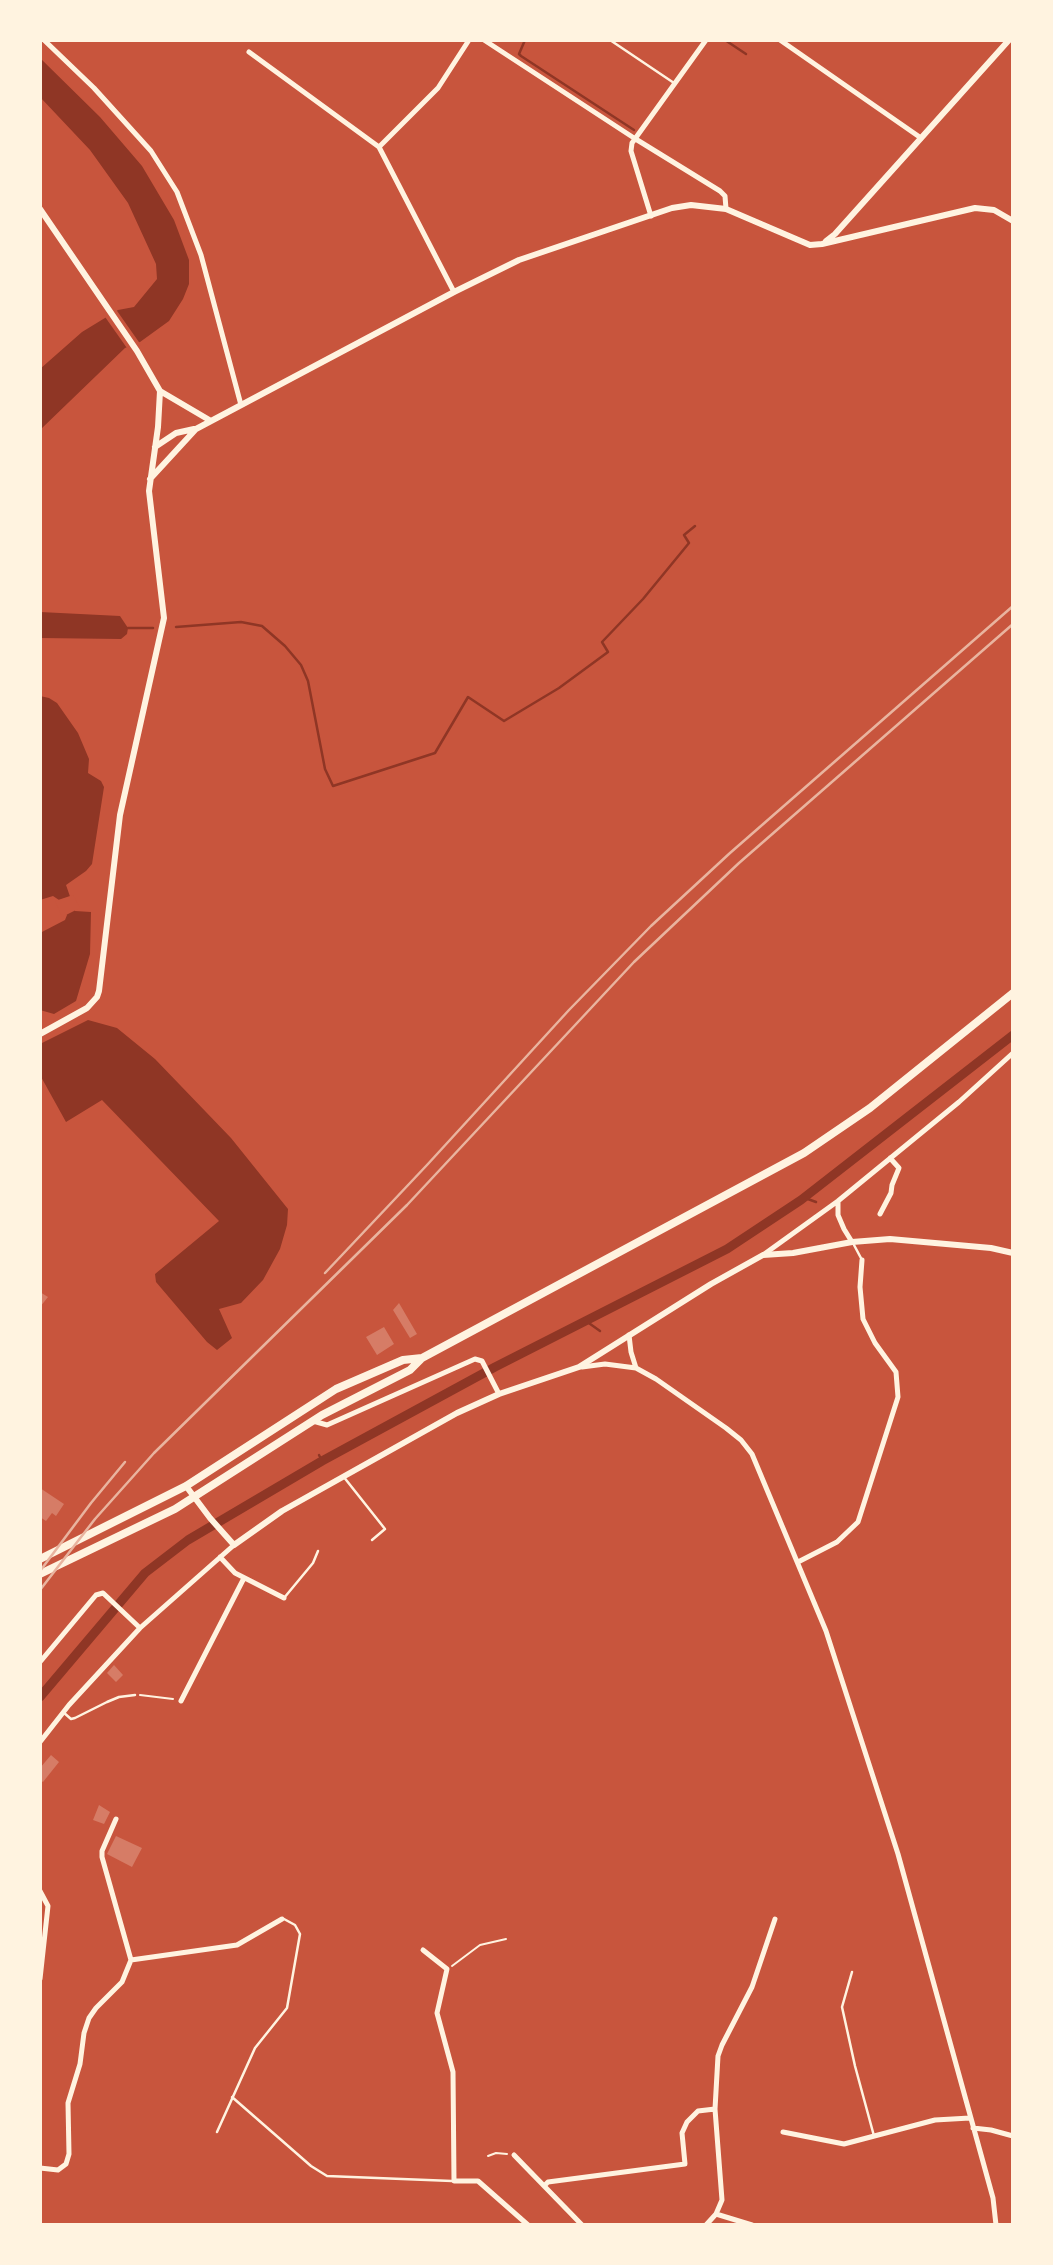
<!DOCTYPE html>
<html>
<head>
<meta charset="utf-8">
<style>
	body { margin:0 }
	#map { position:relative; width:1053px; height:2265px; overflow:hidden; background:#c8553d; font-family:Commissioner,sans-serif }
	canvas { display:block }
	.frame { position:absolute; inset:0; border:42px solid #fff3e0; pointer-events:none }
</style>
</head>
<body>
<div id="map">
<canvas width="1053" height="2265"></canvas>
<div class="frame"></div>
</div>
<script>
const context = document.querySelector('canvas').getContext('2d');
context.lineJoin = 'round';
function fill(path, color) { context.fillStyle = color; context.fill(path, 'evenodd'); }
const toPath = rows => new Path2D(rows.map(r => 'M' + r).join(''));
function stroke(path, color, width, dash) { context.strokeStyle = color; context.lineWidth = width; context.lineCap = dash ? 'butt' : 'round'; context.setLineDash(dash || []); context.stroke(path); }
const water = toPath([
	[40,58,100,117,142,166,174,220,189,260,189,284,183,299,169,321,140,342,125,348,40,430,40,369,82,332,118,310,134,307,157,279,156,264,128,203,90,150,40,97],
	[40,612,120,616,128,628,127,634,121,639,40,638],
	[40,696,49,698,57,703,78,733,89,759,88,773,101,781,104,787,92,864,86,871,66,885,75,911,91,912,90,954,76,1001,54,1014,40,1010,40,933,65,920,67,915,59,900,53,896,40,900],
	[88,1020,117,1028,155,1059,231,1138,288,1209,287,1225,280,1249,263,1280,241,1303,219,1309,232,1338,217,1350,207,1342,156,1282,155,1274,219,1221,102,1100,66,1122,40,1075,40,1044]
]);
const pier = toPath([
	[115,308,141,345,129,351,103,314],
	[73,895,80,908,62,917,55,901]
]);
const stream = toPath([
	[525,40,519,54,521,56,634,130],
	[725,40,746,54],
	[176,627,241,622,262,626,285,646,301,665,308,681,325,769,333,786,435,753,468,697,504,721,559,688,608,652,602,642,643,599,689,543,684,535,695,526],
	[128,628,153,628],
	[805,1198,816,1202],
	[586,1321,600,1331],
	[319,1455,322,1461]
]);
const canal = toPath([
	[40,1697,145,1573,188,1540,322,1461,495,1367,727,1249,801,1200,1013,1035]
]);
const building = toPath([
	[40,1292,48,1297,40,1307],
	[399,1303,417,1334,410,1338,393,1310],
	[384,1327,394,1344,377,1355,366,1337],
	[40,1488,64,1504,56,1516,52,1513,46,1521,40,1517,42,1507,40,1505],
	[114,1665,123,1675,116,1682,107,1673],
	[51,1755,59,1762,43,1782,40,1780,40,1768],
	[99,1805,110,1812,104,1824,93,1820],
	[116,1836,142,1848,132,1867,107,1854]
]);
const path = toPath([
	[140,1695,173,1699],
	[452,1966,480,1945,506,1939],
	[488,2156,496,2153,507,2154]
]);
const service = toPath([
	[610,40,674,83],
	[854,1245,862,1260],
	[343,1476,385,1529,372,1540],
	[284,1598,313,1563,318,1551],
	[63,1712,71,1719,75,1718,107,1702,119,1697,135,1695],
	[852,1972,842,2007,855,2066,874,2136],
	[232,2097,311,2166,327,2176,452,2181],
	[217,2132,255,2048,287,2008,300,1934,295,1925,284,1919]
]);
const minor = toPath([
	[44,40,94,88,151,151,177,192,201,255,241,405],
	[484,40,634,138,720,191,725,196,726,209],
	[780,40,921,138],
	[249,52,379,147,454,292],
	[379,147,438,88,469,40],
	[651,216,631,151,632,143,706,40],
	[838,1201,838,1215,844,1229,852,1242],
	[880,1214,891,1193,892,1185,899,1168,890,1158],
	[763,1255,838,1201,959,1102,1013,1053],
	[629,1335,631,1352,636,1368],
	[582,1367,605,1364,636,1368,656,1379,726,1428,741,1440,752,1454,826,1631,898,1854,993,2198,996,2225],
	[313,1421,327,1425,475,1359,482,1361,499,1394],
	[220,1557,235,1573,284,1598],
	[798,1562,837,1542,858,1522,898,1397,896,1372,875,1343,863,1319,860,1287,862,1260],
	[40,1662,96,1595,103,1593,140,1628],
	[181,1701,244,1578],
	[40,1742,69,1705,140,1628,234,1545],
	[40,1891,48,1906,40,1979],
	[423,1950,447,1969,437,2013,453,2072,454,2181,478,2181,528,2225],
	[131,1960,237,1945,282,1919],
	[973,2128,991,2130,1013,2136],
	[783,2132,844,2144,935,2120,970,2118],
	[514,2155,582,2225],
	[40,2168,58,2170,66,2164,69,2154,68,2103,80,2064,84,2033,89,2018,96,2008,122,1982,131,1960,102,1857,102,1851,116,1819],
	[544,2186,548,2182,685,2164,682,2133,687,2122,698,2111,715,2109],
	[716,2214,752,2225],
	[706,2225,716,2214,722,2200,715,2109,718,2056,722,2045,752,1987,775,1919]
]);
const tertiary = toPath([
	[40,209,137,351,160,391,158,427,149,491,164,618,120,815,99,991,97,997,87,1008,40,1034],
	[826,241,835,234,1009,40],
	[160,391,211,421],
	[155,447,176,433,194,429],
	[150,479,196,429,454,292,519,260,672,208,691,205,726,209,810,245,822,244,975,208,994,210,1013,221],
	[186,1486,210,1518,234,1545,282,1511,457,1413,499,1394,579,1367,711,1284,763,1255,793,1253,852,1242,890,1239,991,1248,1013,1253]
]);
const primary = toPath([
	[40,1559,186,1486,336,1389,403,1360,422,1358],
	[40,1574,175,1509,322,1415,410,1370,422,1358,804,1153,870,1108,1013,993]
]);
const rail = toPath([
	[325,1273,427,1165,569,1010,651,926,730,853,1013,606],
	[40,1571,91,1503,125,1462],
	[40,1590,95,1519,154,1453,407,1205,634,962,739,863,1013,624]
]);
fill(water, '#8f3625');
fill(pier, '#c8553d');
stroke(stream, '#8f3625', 2.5);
stroke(canal, '#8f3625', 9);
fill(building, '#d67c66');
stroke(path, '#fff3e0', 2);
stroke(service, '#fff3e0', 2.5);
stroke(minor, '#fff3e0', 5);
stroke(tertiary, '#fff3e0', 6);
stroke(primary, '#fff3e0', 8);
stroke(rail, '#e9b49f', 2.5);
</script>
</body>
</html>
